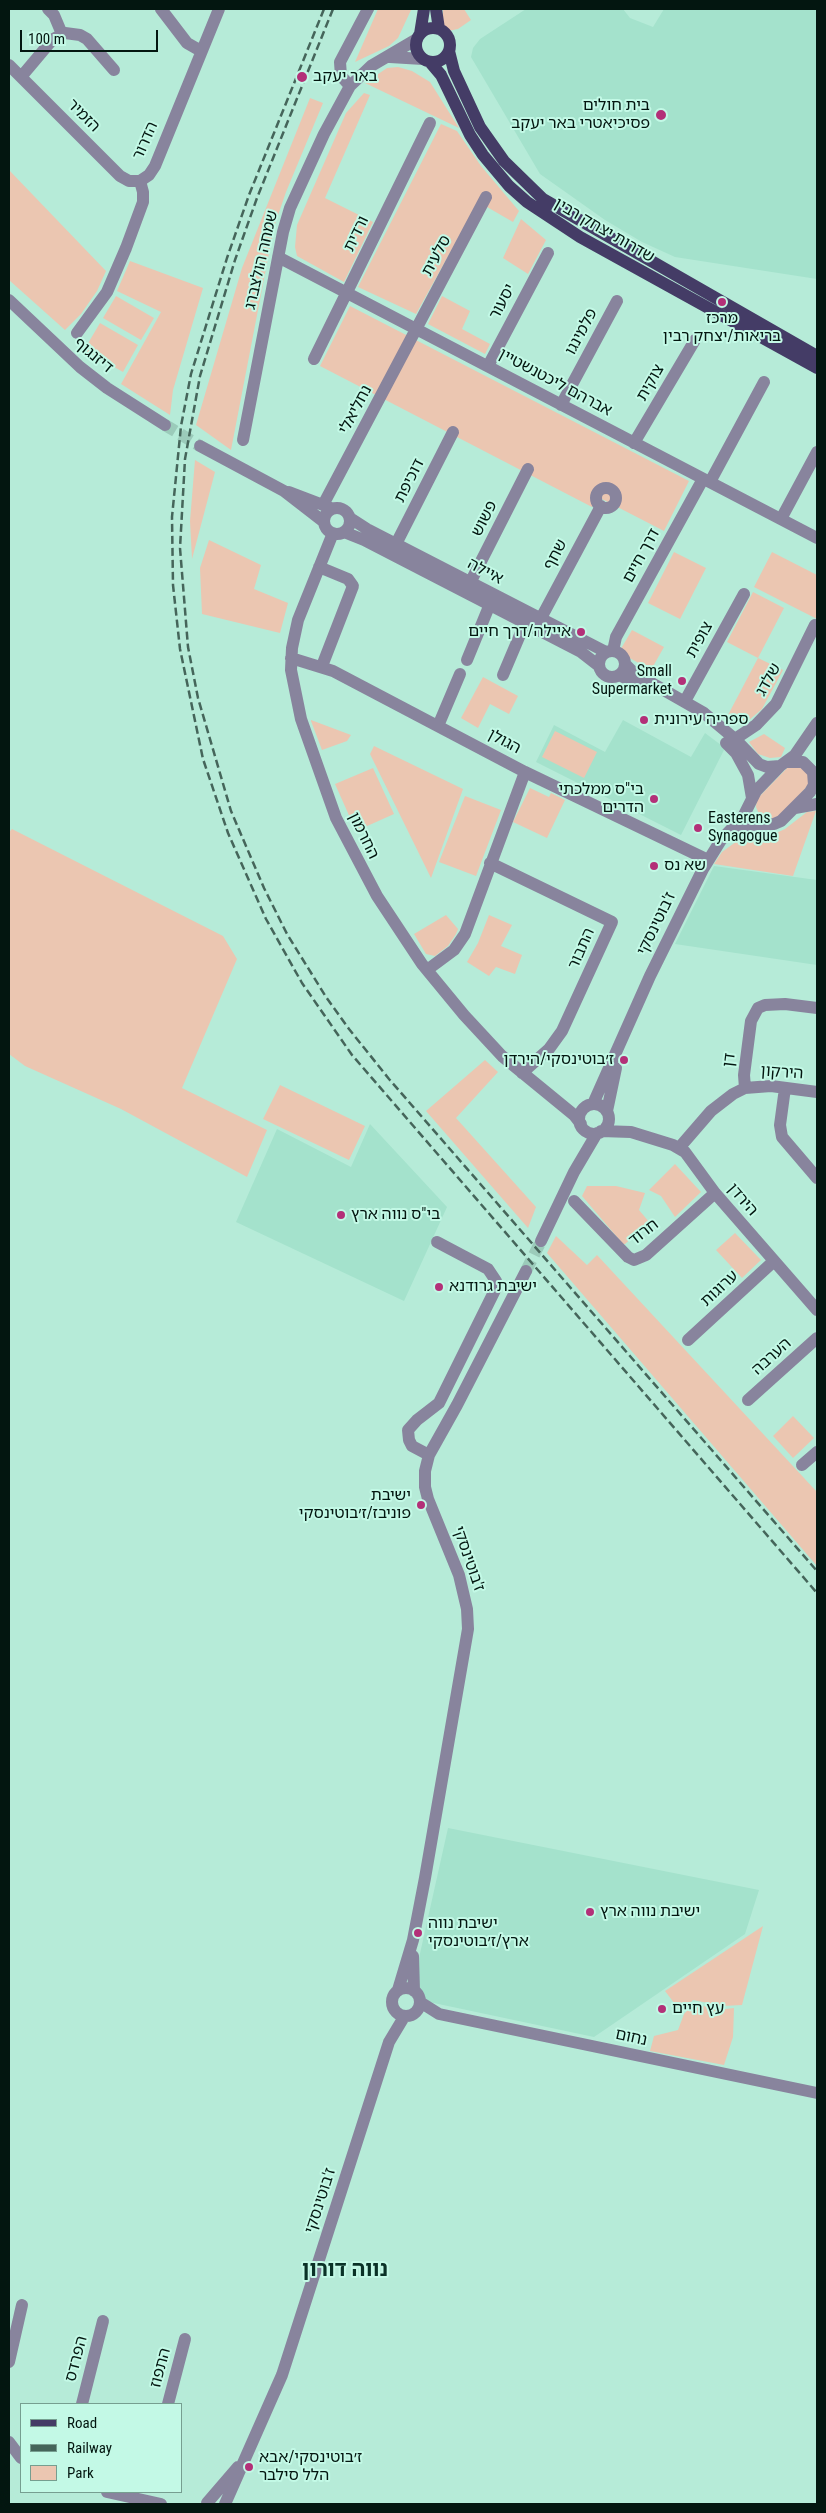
<!DOCTYPE html>
<html>
<head>
<meta charset="utf-8">
<style>
	body { margin:0 }
	#map { position:relative; width:826px; height:2513px; overflow:hidden; background:#b6ebd8; font-family:"Roboto Condensed",sans-serif }
	canvas { display:block }
	.frame { position:absolute; inset:0; border:10px solid #031610; pointer-events:none }
	.legend { position:absolute; left:20px; top:2403px; width:162px; height:90px; box-sizing:border-box; background:#c3f9e6; border:1px solid #769e90; margin:0; padding:6px 9px; list-style:none; font-size:15px; color:#031610 }
	.legend li { display:flex; align-items:center; gap:10px; height:25px }
	.legend b { width:25px; border:1px solid #769e90 }
	.scale { position:absolute; left:20px; top:30px; width:138px; height:22px; box-sizing:border-box; border:2px solid #031610; border-top:0; padding-left:6px; font-size:15px; line-height:18px; white-space:nowrap; color:#031610; -webkit-text-stroke:4px #c3f9e6; paint-order:stroke }
</style>
</head>
<body>
<div id="map">
<canvas width="826" height="2513"></canvas>
<div class="frame"></div>
<ul class="legend">
<li><b style="height:6px;background:#443c66"></b>Road</li>
<li><b style="height:6px;background:#45655a"></b>Railway</li>
<li><b style="height:14px;background:#ebc6b1"></b>Park</li>
</ul>
<div class="scale">100 m</div>
</div>
<script>
const context = document.querySelector('canvas').getContext('2d');
context.lineJoin = 'round';
function fill(path, color) { context.fillStyle = color; context.fill(path, 'evenodd'); }
const toPath = rows => new Path2D(rows.map(r => 'M' + r).join(''));
function stroke(path, color, width, dash) { context.strokeStyle = color; context.lineWidth = width; context.lineCap = dash ? 'butt' : 'round'; context.setLineDash(dash || []); context.stroke(path); }
function write(font, color, halo, rows, align = 'center') {
  context.font = font + ' "Roboto Condensed","Noto Sans Hebrew",sans-serif'; context.lineWidth = 4; context.setLineDash([]); context.textBaseline = 'middle'; context.strokeStyle = halo; context.fillStyle = color; for (const [text, x, y, turn = 0] of rows) {
    context.save(); context.translate(x, y); context.rotate((+turn || 0) * Math.PI / 180); context.textAlign = isNaN(turn) ? turn : align; if (halo) context.strokeText(text, 0, 0); context.fillText(text, 0, 0); context.restore();
  }
}
const built = toPath([
	[526,9,623,9,630,18,653,27,664,9,817,9,817,279,675,257,642,242,605,220,540,174,471,57,473,48,480,39],
	[623,720,691,757,705,733,725,748,681,835,536,762,554,725,605,752],
	[714,866,817,880,817,965,675,944],
	[370,1124,447,1207,404,1301,236,1222,277,1129,351,1167],
	[448,1828,759,1890,745,1934,594,2037,429,2002,419,1993,417,1967]
]);
const green = toPath([
	[378,9,411,10,398,38,389,46,355,62],
	[443,9,464,9,471,20,458,29,448,31,443,26],
	[398,67,412,71,430,82,459,128,365,83,387,68],
	[364,93,370,95,325,198,373,222,344,282,297,256,295,247,297,225,346,113],
	[310,98,323,103,286,192,274,227,231,450,196,425,242,268],
	[441,124,457,131,481,166,519,211,513,222,487,207,482,195,416,314,358,287],
	[9,170,106,271,97,291,81,314,65,330,9,280],
	[521,219,546,240,528,274,503,258],
	[130,261,203,288,173,390,170,415,121,384,161,312,117,291],
	[116,296,154,318,141,340,103,318],
	[442,296,470,311,462,329,490,344,485,354,428,324],
	[350,306,689,481,664,531,598,497,592,507,320,366],
	[100,323,138,345,123,372,84,350],
	[195,460,215,472,192,559,190,521],
	[209,540,261,565,254,589,288,603,280,633,202,614,200,568],
	[674,552,706,568,680,619,648,603],
	[772,552,817,575,817,619,754,587],
	[753,592,784,608,758,658,783,670,762,709,742,726,728,715,758,658,727,642],
	[632,630,664,647,651,670,619,652],
	[483,677,518,696,509,714,490,704,478,728,461,718],
	[311,721,311,720,351,735,347,741,322,750],
	[555,731,597,752,584,778,542,757],
	[764,734,785,748,781,757,770,758,758,754,749,742],
	[374,746,463,789,431,878,370,754],
	[789,766,806,768,810,783,780,817,769,819,759,814,756,807,757,799],
	[373,768,394,814,356,831,335,784],
	[530,788,549,797,551,793,565,800,547,838,513,822],
	[465,796,501,810,476,876,439,862],
	[816,811,793,876,714,864,722,852,737,841,751,834,774,834,785,829,807,812],
	[12,829,223,936,237,959,182,1088,267,1130,247,1177,121,1109,25,1066,9,1054,9,832],
	[446,915,458,929,456,934,448,946,435,956,426,954,414,934],
	[489,915,512,925,501,946,522,955,515,974,496,967,489,976,467,962,478,943],
	[485,1060,498,1072,456,1118,536,1207,528,1228,426,1111],
	[280,1085,365,1126,349,1160,263,1119],
	[675,1164,701,1192,675,1217,661,1196,649,1190],
	[587,1186,616,1186,645,1193,639,1210,650,1223,625,1244,623,1244,582,1196],
	[735,1233,761,1260,742,1278,716,1250],
	[556,1236,587,1265,597,1255,817,1492,817,1566,547,1253],
	[793,1416,814,1438,793,1458,773,1436],
	[763,1926,742,2005,723,2006,693,2000,681,2012,665,1991],
	[694,2003,717,2010,734,2008,733,2037,724,2065,650,2051,654,2036,678,2030,684,2014]
]);
const minorTunnel = toPath([
	[165,425,200,446],
	[526,1271,541,1241]
]);
const minor = toPath([
	[48,9,54,15,62,34],
	[161,9,187,43,201,51],
	[390,57,423,59],
	[9,65,120,176,129,181,140,181,149,175,155,166,219,9],
	[21,77,53,39,65,33,80,35,87,39,114,70],
	[350,86,341,76,340,62,368,9],
	[278,257,817,538],
	[9,300,80,367,107,388,165,425],
	[77,333,107,292,126,248,143,202,143,192,140,181],
	[314,359,430,123],
	[488,366,548,253],
	[561,405,617,301],
	[243,440,283,232,290,208,324,134,350,86,371,66,417,39],
	[634,443,695,340],
	[200,446,284,491,324,522],
	[710,482,764,382],
	'596 498a10 10 0 1 1 20 0a10 10 0 1 1-20 0Z',
	[289,492,331,508],
	[323,505,486,197],
	'324 521a13 13 0 1 1 26 0a13 13 0 1 1-26 0Z',
	[350,518,367,529,606,652],
	[781,519,817,452],
	[344,532,364,540,581,652,599,666],
	[333,533,298,620,292,648,291,670,301,719,336,818,377,896,422,964,464,1015,502,1056,574,1115,581,1124],
	[396,544,453,432],
	[319,567,348,579,353,586,322,666],
	[470,583,528,469],
	[540,620,601,506],
	'599 664a13 13 0 1 1 26 0a13 13 0 1 1-26 0Z',
	[613,651,616,637,703,479],
	[291,658,333,671,525,772,708,860],
	[467,660,490,604],
	[625,664,634,673,704,713,735,739,759,764,767,767,780,766],
	[503,675,525,623],
	[619,675,641,686],
	[685,701,744,594],
	[438,726,460,674],
	[735,739,756,725,776,704,815,625],
	[726,743,736,753,748,775,752,798],
	[795,808,817,804],
	[731,833,748,825,774,824,781,821,810,792,814,785,813,772,803,762,786,762],
	[490,863,612,922,562,1031,549,1049,522,1073],
	[427,970,454,950,465,934,525,772],
	[745,1088,744,1075,751,1021,758,1008,765,1005,785,1004,817,1008],
	[785,1088,780,1125,782,1137,817,1178],
	[593,1104,650,976,703,869,721,840,743,817,756,791,780,766,795,755,817,723],
	'579 1119a15 15 0 1 1 30 0a15 15 0 1 1-30 0Z',
	[607,1111,616,1068],
	[601,1131,631,1132,673,1145,685,1152,715,1193,817,1310],
	[679,1148,711,1111,733,1094,745,1088,771,1086,817,1092],
	[574,1201,628,1257,634,1260,646,1255,715,1193],
	[541,1241,574,1172,597,1133],
	[688,1340,774,1261],
	[748,1400,817,1338],
	[429,1455,412,1446,409,1440,408,1430,417,1420,439,1403,496,1288,496,1281,488,1269,437,1242],
	[802,1465,817,1452],
	[413,1956,414,1991],
	'392 2002a14 14 0 1 1 28 0a14 14 0 1 1-28 0Z',
	[398,1990,413,1940,425,1878,468,1629,467,1609,459,1575,428,1499,425,1487,425,1471,429,1455,457,1405,526,1271],
	[420,2002,439,2014,817,2093],
	[9,2362,22,2305],
	[82,2404,103,2321],
	[168,2404,185,2339],
	[9,2442,21,2458],
	[107,2492,161,2504],
	[207,2503,238,2467],
	[225,2504,282,2375,389,2042,404,2017]
]);
const major = toPath([
	[436,9,439,29],
	'416 45a17 17 0 1 1 34 0a17 17 0 1 1-34 0Z',
	[420,34,424,9],
	[449,51,454,71,480,127,504,161,543,199,817,356],
	[430,62,441,75,470,135,483,155,509,186,527,202,580,237,817,368]
]);
const rail = toPath([
	[324,9,249,195,227,258,191,374,181,426,172,517,173,585,180,649,203,759,228,833,266,919,302,983,352,1055,817,1593],
	[333,9,257,198,235,260,200,376,185,459,180,548,188,647,198,698,231,811,264,888,287,934,326,997,349,1029,389,1079,817,1571]
]);
const markers = [
	[302,77,6,"#b33078"],
	[661,115,6,"#b33078"],
	[722,302,5,"#b33078"],
	[581,632,5,"#b33078"],
	[682,681,5,"#b33078"],
	[644,720,5,"#b33078"],
	[654,799,5,"#b33078"],
	[698,828,5,"#b33078"],
	[654,866,5,"#b33078"],
	[624,1060,5,"#b33078"],
	[341,1215,5,"#b33078"],
	[439,1287,5,"#b33078"],
	[421,1505,5,"#b33078"],
	[590,1912,5,"#b33078"],
	[418,1933,5,"#b33078"],
	[662,2009,5,"#b33078"],
	[249,2467,5,"#b33078"]
];
const poiNames = [
	["באר יעקב",313,77],
	["בית חולים",650,106,"right"],
	["פסיכיאטרי באר יעקב",650,124,"right"],
	["מרכז",722,319,"center"],
	["בריאות/יצחק רבין",722,337,"center"],
	["איילה/דרך חיים",571,632,"right"],
	["Small",672,672,"right"],
	["Supermarket",672,690,"right"],
	["ספריה עירונית",654,720],
	["בי\"ס ממלכתי",644,790,"right"],
	["הדרים",644,808,"right"],
	["Easterens",708,819],
	["Synagogue",708,837],
	["שא נס",664,866],
	["ז׳בוטינסקי/הירדן",614,1060,"right"],
	["בי\"ס נווה ארץ",351,1215],
	["ישיבת גרודנא",449,1287],
	["ישיבת",411,1496,"right"],
	["פוניבז/ז׳בוטינסקי",411,1514,"right"],
	["ישיבת נווה ארץ",600,1912],
	["ישיבת נווה",428,1924],
	["ארץ/ז׳בוטינסקי",428,1942],
	["עץ חיים",672,2009],
	["ז׳בוטינסקי/אבא",259,2458],
	["הלל סילבר",259,2476]
];
const streetNames = [
	["הזמיר",83,116,45],
	["הדרור",146,141,-66],
	["שדרות יצחק רבין",604,231,30],
	["ורדית",357,234,-64],
	["סלעית",437,256,-62],
	["שמחה הולצברג",262,260,-77],
	["יסעור",503,302,-62],
	["פלמינגו",582,332,-62],
	["דיזנגוף",93,356,40],
	["אברהם ליכטנשטיין",555,383,28],
	["צוקית",651,383,-60],
	["נחליאלי",356,410,-62],
	["דוכיפת",410,481,-63],
	["פשוש",485,519,-63],
	["שחף",556,555,-62],
	["דרך חיים",642,556,-61],
	["איילה",485,572,28],
	["צופית",700,640,-61],
	["שלדג",769,680,-61],
	["הגולן",504,742,28],
	["החרמון",363,836,64],
	["ז'בוטינסקי",657,924,-64],
	["התבור",582,949,-66],
	["דן",730,1060,-83],
	["הירקון",782,1073,4],
	["הירדן",742,1200,49],
	["חרוד",644,1233,-38],
	["ערוגות",720,1289,-43],
	["הערבה",772,1357,-42],
	["ז'בוטינסקי",468,1559,71],
	["נחום",631,2038,12],
	["ז'בוטינסקי",321,2201,-72],
	["הפרדס",77,2359,-75],
	["התפוז",161,2368,-75]
];
const districtNames = [
	["נווה דורון",345,2271]
];
fill(built, '#a4e2cc');
fill(green, '#ebc6b1');
stroke(minorTunnel, '#9bcbba', 12, [12, 6]);
stroke(minor, '#88849d', 12);
stroke(major, '#443c66', 12);
stroke(rail, '#45655a', 2.5, [8, 4]);
for (const [x, y, r, color] of markers) { const dot = new Path2D(); dot.arc(x, y, r, 0, 2 * Math.PI); context.fillStyle = color; context.fill(dot); stroke(dot, '#c3f9e6', 2); }
write('16px', '#031610', '#c3f9e6', poiNames, 'left');
write('16px', '#031610', '#c3f9e6', streetNames);
write('bold 21px', '#0a3227', '#c3f9e6', districtNames);
</script>
</body>
</html>
